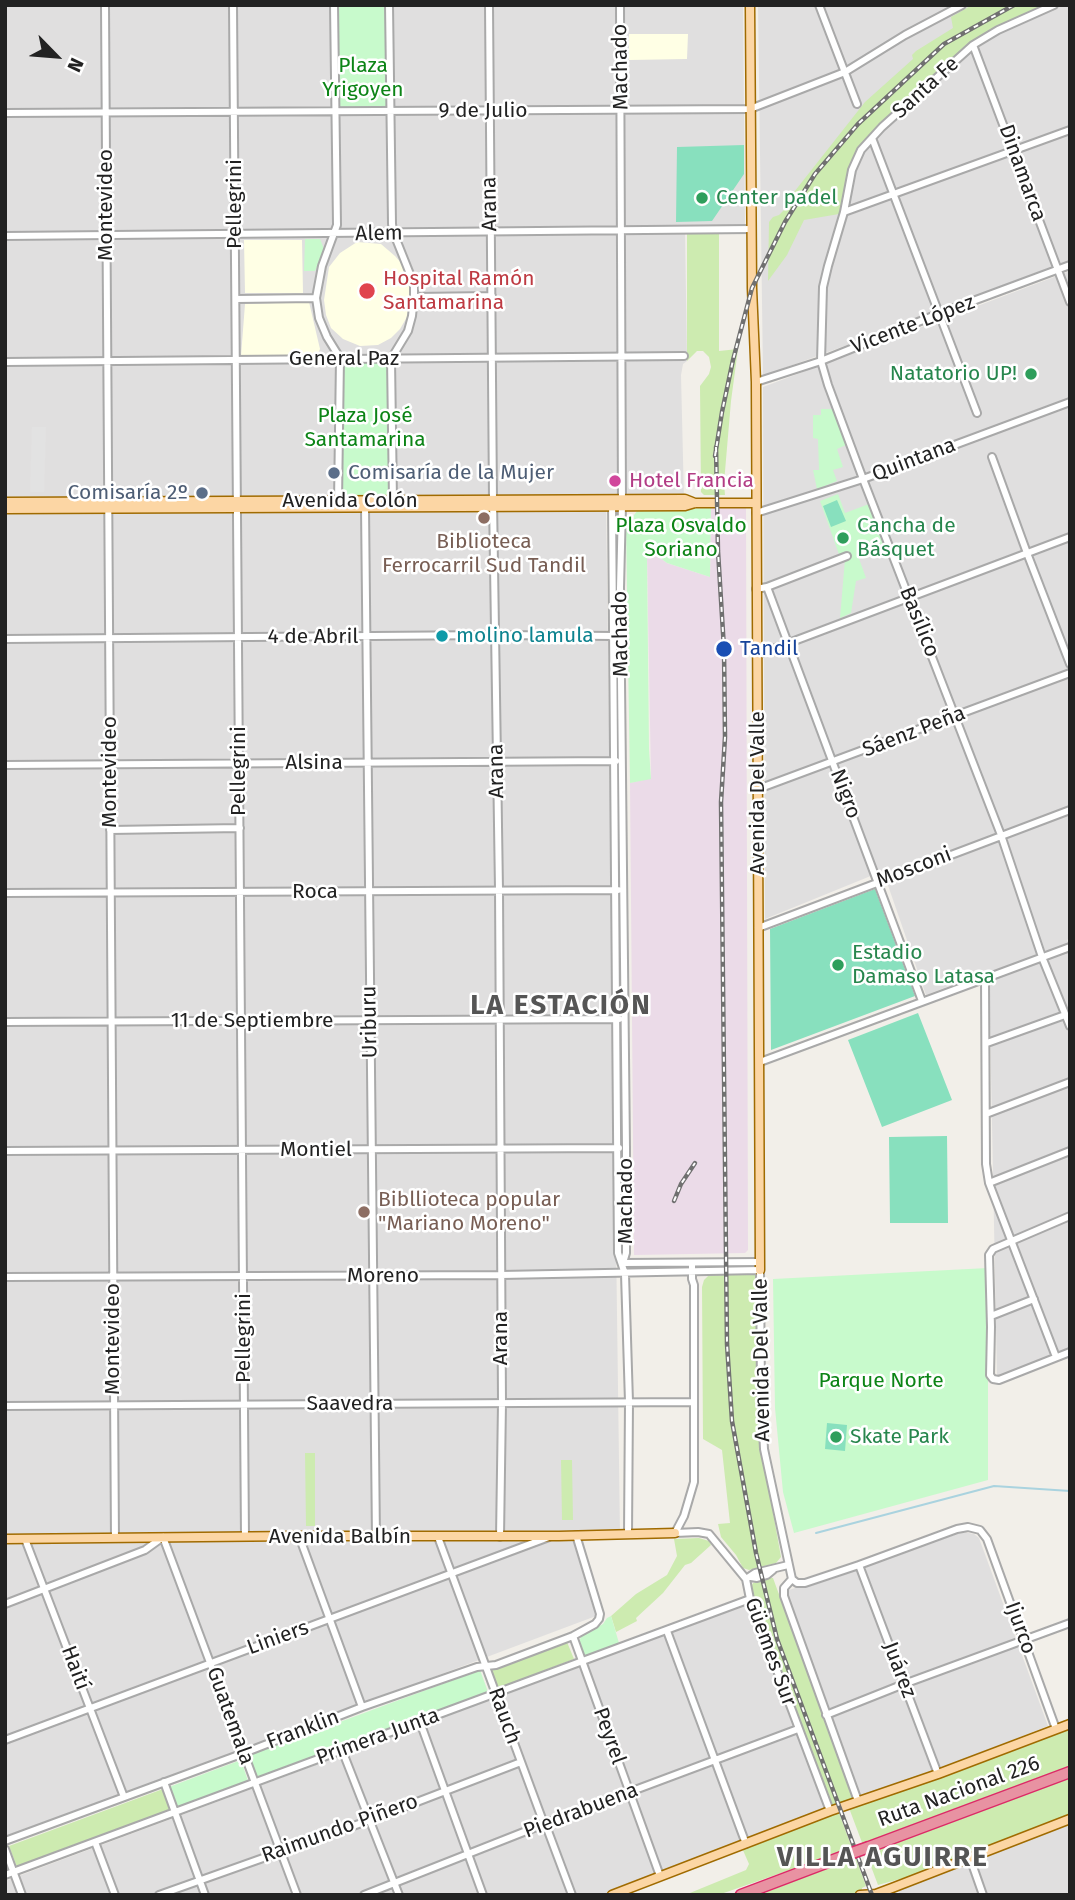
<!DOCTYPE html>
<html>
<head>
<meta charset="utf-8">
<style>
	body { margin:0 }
	#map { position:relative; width:1075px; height:1900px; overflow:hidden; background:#f2efe9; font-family:"Fira Sans",sans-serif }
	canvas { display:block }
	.frame { position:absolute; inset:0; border:7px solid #222; pointer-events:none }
	.north { position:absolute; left:21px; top:21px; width:70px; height:70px; -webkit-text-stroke:5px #fff; paint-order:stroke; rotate:115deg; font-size:19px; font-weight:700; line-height:28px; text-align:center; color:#222 }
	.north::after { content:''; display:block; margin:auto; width:24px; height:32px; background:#222; clip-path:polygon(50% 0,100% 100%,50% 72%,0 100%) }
</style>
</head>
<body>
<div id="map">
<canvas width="1075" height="1900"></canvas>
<div class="frame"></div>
<div class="north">N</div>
</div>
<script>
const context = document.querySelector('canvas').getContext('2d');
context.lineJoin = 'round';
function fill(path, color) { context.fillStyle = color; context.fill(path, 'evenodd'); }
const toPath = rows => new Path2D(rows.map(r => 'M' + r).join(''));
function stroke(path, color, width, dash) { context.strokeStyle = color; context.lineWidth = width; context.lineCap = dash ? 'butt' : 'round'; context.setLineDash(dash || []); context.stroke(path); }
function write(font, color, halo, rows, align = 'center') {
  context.font = font + ' "Fira Sans",sans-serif'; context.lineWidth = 5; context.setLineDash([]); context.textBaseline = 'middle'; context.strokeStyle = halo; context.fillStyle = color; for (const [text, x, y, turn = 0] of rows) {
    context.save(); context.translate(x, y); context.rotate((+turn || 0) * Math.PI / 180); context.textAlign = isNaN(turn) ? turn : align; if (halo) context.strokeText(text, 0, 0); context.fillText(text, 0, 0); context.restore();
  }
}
const residential = toPath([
	[5,5,743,5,745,230,685,230,687,361,683,364,681,375,684,500,606,500,620,1535,5,1539],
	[758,5,1070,5,1070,263,763,376],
	[1070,271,1070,938,1067,940,1070,948,1070,1349,997,1377,989,971,926,995,883,871,765,919,763,387],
	[963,1532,974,1534,979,1538,1048,1726,616,1895,5,1895,5,1881,744,1605],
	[573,1541,596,1616,5,1838,5,1542],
	[1070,1821,1070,1895,900,1895,898,1889]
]);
const industrial = toPath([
	[746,506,748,1250,745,1253,634,1255,630,783,651,778,647,558,656,555,667,563,710,577,711,508]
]);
const education = toPath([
	[629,34,688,34,687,59,629,60],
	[244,240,302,240,303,293,245,293],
	[357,242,381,244,395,256,403,265,410,281,411,298,407,317,400,329,391,338,378,345,360,346,343,339,331,328,326,315,324,300,329,267,340,253],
	[309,302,320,349,317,356,241,356,245,304]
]);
const grass = toPath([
	[972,5,1051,5,996,30,899,108,858,147,848,171,844,199,839,214,804,220,787,255,768,281,769,222,773,217,779,215,784,210,787,201,865,102,913,59,912,55,916,51,953,28,951,17],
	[687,233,719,233,719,351,738,349,731,401,724,483,725,495,704,495,701,492,700,386,709,374,711,367,709,357,703,351,697,351,687,361],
	[759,1273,761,1445,781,1557,776,1563,749,1570,743,1568,736,1555,721,1537,718,1524,730,1523,722,1450,703,1439,702,1287,704,1280,709,1275],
	[305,1453,315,1453,315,1526,306,1526],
	[561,1460,572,1460,573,1520,562,1520],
	[699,1538,709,1541,711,1545,691,1563,685,1565,663,1593,636,1618,637,1621,616,1632,611,1616,636,1594,667,1575,677,1556,674,1539],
	[768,1577,773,1578,852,1795,853,1799,849,1803,832,1807,753,1599,751,1587,753,1583],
	[567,1642,574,1659,497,1689,490,1671],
	[1070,1727,1070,1766,868,1842,1070,1777,1070,1815,907,1877,878,1885,849,1808],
	[163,1789,171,1809,17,1867,9,1846],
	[839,1813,866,1886,862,1888,862,1891,850,1895,760,1895,853,1857,850,1849,718,1895,685,1895,746,1870,749,1864,742,1848]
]);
const park = toPath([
	[337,5,386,5,388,107,338,108],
	[305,239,320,239,324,249,315,271,304,271],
	[387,361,389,498,341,499,342,362],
	[821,409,834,409,848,444,837,449,843,467,833,470,837,481,817,489,813,470,819,470,818,439,813,438,813,415,821,415],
	[838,494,845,513,869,504,884,544,857,553,866,578,856,581,851,613,840,618,845,559,841,560,820,501],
	[711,508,710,577,667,563,656,555,647,558,649,749,651,779,630,783,626,525,638,510],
	[988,1268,988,1480,794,1533,783,1492,775,1408,773,1279],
	[611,1616,619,1643,585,1656,583,1654,579,1644,581,1636,603,1624,607,1618],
	[480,1670,488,1692,256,1778,248,1756],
	[241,1760,248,1781,177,1808,169,1787]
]);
const pitch = toPath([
	[744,145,744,174,712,221,676,222,677,147],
	[837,500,846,521,831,527,823,506],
	[875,889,915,996,771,1050,770,929],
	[918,1013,952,1100,882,1127,848,1040],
	[947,1136,948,1223,890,1223,889,1137],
	[827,1423,847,1425,845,1451,825,1449]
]);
const parking = toPath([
	[32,427,46,427,44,492,30,492]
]);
const stream = toPath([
	[816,1533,994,1486,1070,1491]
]);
const minor = toPath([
	[105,5,115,1538],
	[233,5,245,1536],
	[334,5,337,225,322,266,316,298,319,318,327,337,340,358,338,502],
	[389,5,392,224,394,234,410,274,414,286,414,297,412,316,408,331,391,359,393,501],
	[489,5,493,500,499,890,502,1403,500,1537],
	[620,5,622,506,620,588,626,1148,626,1253,623,1263],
	[819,5,857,104],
	[1054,5,998,30,973,45,882,127,861,150,852,170,844,212,828,266,823,287,821,361,828,385,863,479,1001,835,1042,957,1070,1026],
	[973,45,1070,302],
	[5,113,750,109,845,72,905,35,962,5],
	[872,138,977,413],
	[844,212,1070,130],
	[5,236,752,229],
	[414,297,492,296],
	[236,299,316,298],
	[5,362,684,356],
	[756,382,821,361,938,314,1070,265],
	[992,457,1027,553,1070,664],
	[612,502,618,1253,625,1274,629,1402,628,1534],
	[365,507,376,1537],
	[756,513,863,479,1070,402],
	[767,587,922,1001],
	[756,589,767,587,847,556],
	[5,639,495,635,615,636],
	[757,655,1070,537],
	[5,765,616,761],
	[758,789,1070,673],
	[110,830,240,828],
	[5,893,618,890],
	[758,928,1070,810],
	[985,979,986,1164,989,1183,1056,1357],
	[5,1022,619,1019],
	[987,1043,1065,1015],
	[760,1062,1070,947],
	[986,1114,1070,1082],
	[5,1151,619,1148],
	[989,1183,1070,1151],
	[1070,1216,993,1249,989,1255,991,1327,990,1375,993,1379,999,1380,1070,1352],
	[623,1263,760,1262],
	[5,1277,501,1275,760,1270,761,1392,764,1449,792,1579],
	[991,1316,1034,1299],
	[5,1406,694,1402],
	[675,1533,698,1532,709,1534,746,1579,750,1599,830,1811],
	[675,1533,684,1516,694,1482,694,1285,692,1279,692,1263],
	[299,1536,362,1707],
	[438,1537,544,1824,548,1831,572,1895],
	[25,1539,124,1797],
	[859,1565,938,1774],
	[751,1577,757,1578,767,1575,773,1570],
	[746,1579,755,1573,788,1565],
	[792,1579,797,1583,805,1583,859,1565,957,1529,968,1527,980,1530,987,1539,1056,1729],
	[792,1579,784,1588,784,1596,858,1801],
	[5,1604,145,1550,163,1537,297,1895],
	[667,1631,746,1844],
	[573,1636,660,1876],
	[826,1715,904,1684,1070,1623],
	[420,1722,483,1895],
	[5,1740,549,1537],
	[342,1750,399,1895],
	[164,1782,205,1895],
	[5,1841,244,1753,362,1707,477,1667,496,1665,573,1636,595,1624,599,1619,600,1614,576,1535],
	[95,1842,115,1895],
	[5,1849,22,1895],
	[970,1858,983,1895],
	[5,1875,750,1599],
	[159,1895,370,1820,521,1762],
	[364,1895,544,1824,798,1729]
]);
const major = toPath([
	[750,5,752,288,756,382,760,1270],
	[5,502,685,499,695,503],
	[5,509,685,506,695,503,755,503],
	[5,1539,299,1536,559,1536,675,1533],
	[612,1895,830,1811,938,1774,1070,1724],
	[860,1895,876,1894,892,1888,1070,1819]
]);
const highway = toPath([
	[869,1847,1070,1772],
	[741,1895,852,1853]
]);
const rail = toPath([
	[716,447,718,551,724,649,725,737,721,802,727,1344,732,1421,756,1553,777,1639,872,1895],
	[715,456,722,412,733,360,752,288,785,222,815,174,858,124,944,44,1014,5],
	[674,1201,681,1184,695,1163]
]);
const highwayBridge = toPath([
	[852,1853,869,1847]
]);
const markers = [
	[702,198,7,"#2e9e5b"],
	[367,291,9,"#e0444e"],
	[1031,374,7,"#2e9e5b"],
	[334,473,7,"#5c6f8a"],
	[615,481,7,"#d1479c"],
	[202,493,7,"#5c6f8a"],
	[484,518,7,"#8d6e63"],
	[843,538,7,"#2e9e5b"],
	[442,636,7,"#0f9aa8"],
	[724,649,9,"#1a4fb4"],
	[838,965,7,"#2e9e5b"],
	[364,1212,7,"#8d6e63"],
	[836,1437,7,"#2e9e5b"]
];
const parkNames = [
	["Plaza",363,66],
	["Yrigoyen",363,90],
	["Plaza José",365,416],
	["Santamarina",365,440],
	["Plaza Osvaldo",681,526],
	["Soriano",681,550],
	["Parque Norte",881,1381]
];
const streetNames = [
	["Machado",621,67,-91],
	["Santa Fe",926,88,-42],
	["9 de Julio",483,111],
	["Dinamarca",1022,173,70],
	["Pellegrini",235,204,-90],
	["Arana",490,204,-91],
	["Montevideo",106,205,-90],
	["Alem",379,234,-1],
	["Vicente López",913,325,-21],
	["General Paz",344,359],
	["Quintana",914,460,-21],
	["Avenida Colón",350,501],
	["Basílico",919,622,68],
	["Machado",621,634,-91],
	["4 de Abril",313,637],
	["Sáenz Peña",914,732,-21],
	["Alsina",314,763],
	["Pellegrini",239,771,-90],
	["Arana",497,771,-91],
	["Montevideo",110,772,-90],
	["Avenida Del Valle",758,793,-90],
	["Nigro",845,794,69],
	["Mosconi",914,868,-21],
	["Roca",315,892],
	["11 de Septiembre",252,1021],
	["Uriburu",370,1022,-91],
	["Montiel",316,1150],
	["Machado",626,1201,-90],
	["Moreno",383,1276],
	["Pellegrini",244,1338,-90],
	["Arana",501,1338,-90],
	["Montevideo",113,1339,-90],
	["Avenida Del Valle",762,1360,-91],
	["Saavedra",350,1404],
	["Avenida Balbín",340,1537],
	["Ijurco",1020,1628,70],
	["Liniers",278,1638,-20],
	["Güemes Sur",770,1652,70],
	["Haití",75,1668,69],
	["Juárez",899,1670,69],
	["Guatemala",230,1716,70],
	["Rauch",504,1716,70],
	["Franklin",303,1730,-21],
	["Peyrel",609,1736,70],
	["Primera Junta",378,1737,-20],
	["Ruta Nacional 226",959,1792,-20],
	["Piedrabuena",581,1811,-21],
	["Raimundo Piñero",340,1829,-20]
];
const leisureNames = [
	["Center padel",716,198],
	["Natatorio UP!",1017,374,"right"],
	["Cancha de",857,526],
	["Básquet",857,550],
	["Estadio",852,953],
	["Damaso Latasa",852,977],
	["Skate Park",850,1437]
];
const healthNames = [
	["Hospital Ramón",383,279],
	["Santamarina",383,303]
];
const serviceNames = [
	["Comisaría de la Mujer",348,473],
	["Comisaría 2º",188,493,"right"]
];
const hotelNames = [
	["Hotel Francia",629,481]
];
const educationNames = [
	["Biblioteca",484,542],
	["Ferrocarril Sud Tandil",484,566],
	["Bibllioteca popular",378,1200,"left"],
	["\"Mariano Moreno\"",378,1224,"left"]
];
const cultureNames = [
	["molino lamula",456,636]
];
const transitNames = [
	["Tandil",740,649]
];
const districtNames = [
	["LA ESTACIÓN",561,1006],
	["VILLA AGUIRRE",883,1858]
];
fill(residential, '#e0dfdf');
fill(industrial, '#ebdbe8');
fill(education, '#ffffe5');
fill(grass, '#cdebb0');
fill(park, '#c8facc');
fill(pitch, '#88e0be');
fill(parking, '#e2e2e2');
stroke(stream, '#aad3df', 2);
stroke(minor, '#a9a9a9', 10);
stroke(major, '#a06b00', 11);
stroke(highway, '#dc2a67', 13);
stroke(minor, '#fff', 6);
stroke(major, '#fcd6a4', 8);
stroke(highway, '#e892a2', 10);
stroke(rail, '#707070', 4.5);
stroke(rail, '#fff', 2, [5]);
stroke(highwayBridge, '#dc2a67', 13, []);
stroke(highwayBridge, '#e892a2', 10);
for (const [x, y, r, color] of markers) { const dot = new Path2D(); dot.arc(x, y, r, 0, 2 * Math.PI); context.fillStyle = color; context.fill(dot); stroke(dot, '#fff', 2.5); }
write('21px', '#0c8416', '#fff', parkNames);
write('21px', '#222', '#fff', streetNames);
write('21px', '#27864d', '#fff', leisureNames, 'left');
write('21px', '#be3a42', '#fff', healthNames, 'left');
write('21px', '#4e5e75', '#fff', serviceNames, 'left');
write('21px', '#b23c85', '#fff', hotelNames, 'left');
write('21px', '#785e54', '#fff', educationNames);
write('21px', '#0d838f', '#fff', cultureNames, 'left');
write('21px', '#164399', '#fff', transitNames, 'left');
context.letterSpacing = '2px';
write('bold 28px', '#555', '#fff', districtNames);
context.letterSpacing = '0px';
</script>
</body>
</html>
